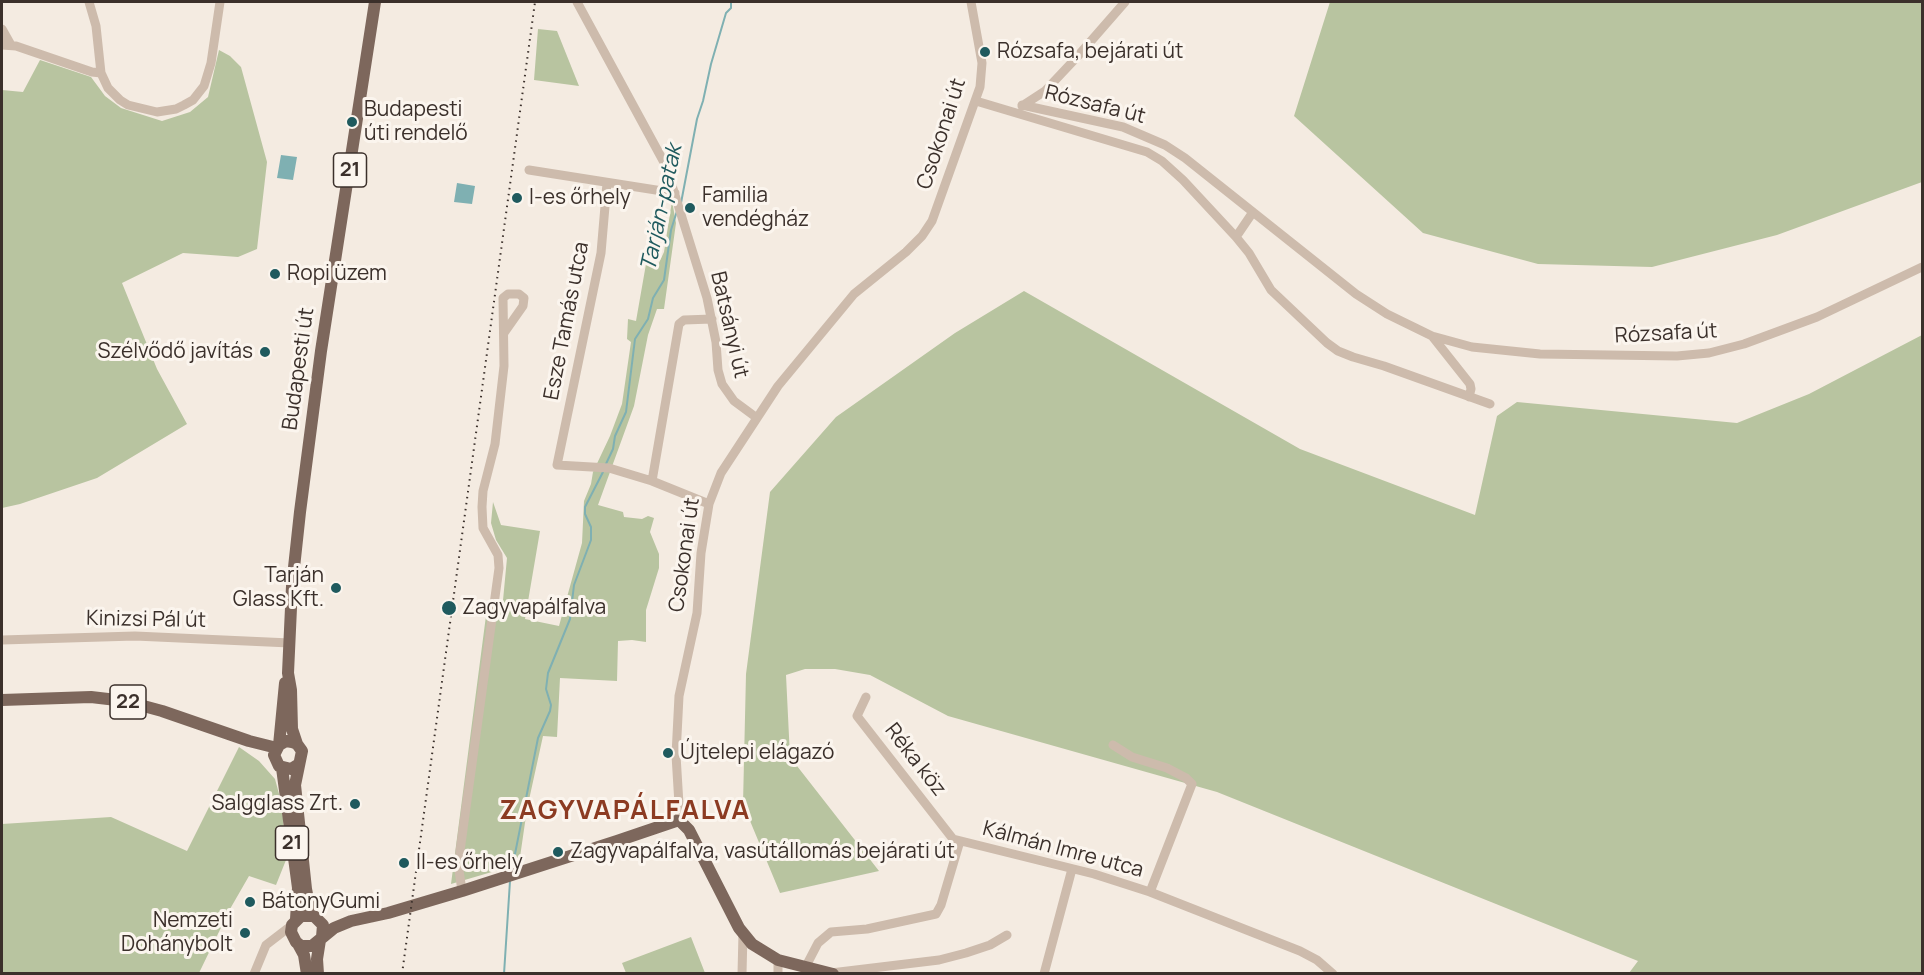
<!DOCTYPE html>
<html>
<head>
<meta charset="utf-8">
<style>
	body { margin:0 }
	#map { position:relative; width:1924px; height:975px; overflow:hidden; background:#f4ebe1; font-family:Manrope,sans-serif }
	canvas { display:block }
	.frame { position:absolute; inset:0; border:3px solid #3b302b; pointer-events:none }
</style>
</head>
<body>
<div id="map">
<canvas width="1924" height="975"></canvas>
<div class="frame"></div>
</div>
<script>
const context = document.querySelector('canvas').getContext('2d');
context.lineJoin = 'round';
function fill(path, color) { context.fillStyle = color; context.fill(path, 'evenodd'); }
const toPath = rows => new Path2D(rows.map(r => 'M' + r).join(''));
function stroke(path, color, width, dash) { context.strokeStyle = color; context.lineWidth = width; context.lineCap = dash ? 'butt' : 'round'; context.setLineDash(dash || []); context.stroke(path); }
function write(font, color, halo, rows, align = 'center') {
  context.font = font + ' Manrope,sans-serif'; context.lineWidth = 6; context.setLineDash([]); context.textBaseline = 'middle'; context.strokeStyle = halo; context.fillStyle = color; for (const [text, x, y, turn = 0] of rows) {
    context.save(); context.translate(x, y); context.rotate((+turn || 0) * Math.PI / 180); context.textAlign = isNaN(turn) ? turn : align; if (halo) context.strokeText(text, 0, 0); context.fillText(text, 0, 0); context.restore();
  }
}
const green = toPath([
	[1330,2,1922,2,1922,182,1777,235,1652,267,1538,264,1423,233,1294,116],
	[538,29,557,31,579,86,534,80],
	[219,50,230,56,241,67,267,162,257,249,238,257,183,253,122,283,157,369,187,424,97,478,20,504,2,508,2,90,23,92,40,60,91,77,105,96,121,108,162,121,190,112,208,97],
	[672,201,676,223,664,309,657,309,648,335,634,406,598,505,623,512,624,517,642,519,648,516,654,518,650,532,659,554,659,568,646,610,646,642,632,640,618,641,617,681,560,678,557,737,543,736,527,809,519,864,451,884,487,608,502,611,507,558,496,540,491,523,493,502,501,525,540,531,525,619,559,626,582,543,584,501,591,484,593,472,610,436,622,404,631,342,627,339,628,319,636,321,646,264,658,265,664,252],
	[1024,291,1300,449,1475,515,1497,416,1517,402,1737,423,1809,394,1922,335,1922,973,1629,973,1638,961,1217,792,948,716,870,675,835,669,805,669,786,675,790,757,879,871,780,893,743,804,746,674,770,492,836,417,955,333],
	[239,747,259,761,275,779,282,805,286,860,276,885,249,876,230,909,199,973,2,974,2,824,111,817,187,851],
	[691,937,705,973,626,973,622,963]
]);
const water = toPath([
	[281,155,297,157,293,180,277,178],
	[457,183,475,186,472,204,454,202]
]);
const stream = toPath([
	[681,203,697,119,703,101,711,64,726,13,731,8,731,2],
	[605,466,613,449,615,436,626,412,635,339,648,319,653,298,664,280,671,230,677,211],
	[512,869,538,738,550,711,551,705,546,689,548,673,570,619,574,585,591,540,591,527,585,514,585,507,603,472],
	[504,974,510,881]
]);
const minor = toPath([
	[89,2,96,26,101,73,108,88,120,100,128,105,157,112,176,109,184,105,193,100,204,86,211,63,220,2],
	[577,2,666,166,707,298,716,342,718,370,722,384,734,401,757,418],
	[2,29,11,45],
	[2,45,16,46,92,72,101,73],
	[976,101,1147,152,1162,161,1183,180,1236,237,1249,253,1271,290,1327,343,1338,351,1353,357,1384,366,1490,404],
	[1022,105,1123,127,1165,145,1185,158,1356,294,1387,314,1432,336,1472,347,1540,354,1677,356,1709,353,1744,344,1817,317,1922,267],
	[1022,106,1045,91,1077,57,1125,2],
	[529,170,675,193],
	[607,183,601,253,557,465,609,468,652,481,709,504],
	[1236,237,1253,212],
	[1432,336,1470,384,1471,389,1469,397],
	[652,481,679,324,684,320,712,319],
	[2,640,135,636,290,643],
	[866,697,857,716,953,839,1094,874,1150,892,1300,951,1317,960,1333,974],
	[1113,745,1132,757,1167,768,1186,778,1192,784,1150,892],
	[680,821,676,755,679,696,697,613,701,553,709,504,721,473,778,386,854,294,906,252,922,236,932,221,980,87,982,63,971,2],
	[462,891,459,870,460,851,499,568,498,555,483,528,482,507,483,491,495,444,504,366,503,298,508,294,519,294,524,298,523,306,504,333],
	[778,960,778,974],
	[805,968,818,943,831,932,867,929,936,914,941,905,960,841],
	[831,973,939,960,966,953,990,945,1007,935],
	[254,974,266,945,292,925],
	[742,974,743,933],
	[1044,974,1072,869]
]);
const major = toPath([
	[2,700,91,697,125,701,162,711,249,741,277,748],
	[297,744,292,729,291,690,288,673,292,586,300,512,321,351,375,2],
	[279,745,285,683],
	[299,764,291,769,279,766,274,755,279,745,286,741,292,742,297,744,302,751,295,785,306,889,311,915],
	[282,768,298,888,296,919],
	[322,937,323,925,314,916,301,916,292,925,291,932,296,942,301,946,312,946,334,928,351,921,388,913,462,891,617,841,676,821,680,821,689,830,739,928,752,944,778,960,833,974],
	[298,944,304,955,307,974],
	[318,974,317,959,320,940]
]);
const rail = toPath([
	[402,974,535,2]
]);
const markers = [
	[985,52,6,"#1f5a5e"],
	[352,122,6,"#1f5a5e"],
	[517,198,6,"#1f5a5e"],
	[690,208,6,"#1f5a5e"],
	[275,274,6,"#1f5a5e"],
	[265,352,6,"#1f5a5e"],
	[336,588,6,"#1f5a5e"],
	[449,608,8,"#1f5a5e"],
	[668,753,6,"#1f5a5e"],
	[355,804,6,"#1f5a5e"],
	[558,852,6,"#1f5a5e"],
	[404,863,6,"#1f5a5e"],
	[250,902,6,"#1f5a5e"],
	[245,933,6,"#1f5a5e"]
];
const shields = [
	[350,170,33],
	[128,702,36],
	[292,843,33]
];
const shieldNames = [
	["21",350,170],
	["22",128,702],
	["21",292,843]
];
const poiNames = [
	["Rózsafa, bejárati út",997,52],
	["Budapesti",364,110],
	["úti rendelő",364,134],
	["Familia",702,196],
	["vendégház",702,220],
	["I-es őrhely",529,198],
	["Ropi üzem",287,274],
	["Szélvődő javítás",253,352,"right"],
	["Tarján",324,576,"right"],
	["Glass Kft.",324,600,"right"],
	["Zagyvapálfalva",462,608],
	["Újtelepi elágazó",680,753],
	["Salgglass Zrt.",343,804,"right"],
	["Zagyvapálfalva, vasútállomás bejárati út",570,852],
	["II-es őrhely",416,863],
	["BátonyGumi",262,902],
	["Nemzeti",233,921,"right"],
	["Dohánybolt",233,945,"right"]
];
const streetNames = [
	["Rózsafa út",1095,105,14],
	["Csokonai út",942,134,-72],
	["Esze Tamás utca",567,321,-79],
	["Batsányi út",729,325,77],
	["Rózsafa út",1666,334,-3],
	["Budapesti út",299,369,-82],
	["Csokonai út",685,555,-82],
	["Kinizsi Pál út",146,620,1],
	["Réka köz",915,760,52],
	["Kálmán Imre utca",1063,850,15]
];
const waterNames = [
	["Tarján-patak",662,208,-78]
];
const districtNames = [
	["ZAGYVAPÁLFALVA",625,811]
];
fill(green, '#b8c4a0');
fill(water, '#7fb0b2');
stroke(stream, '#7fb0b2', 2);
stroke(minor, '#cdbbac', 9);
stroke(major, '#7d675c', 12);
stroke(rail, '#3b302b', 2, [1.5, 4.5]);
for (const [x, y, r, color] of markers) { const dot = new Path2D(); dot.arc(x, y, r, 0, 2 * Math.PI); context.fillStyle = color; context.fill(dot); stroke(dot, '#fbf5ee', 2); }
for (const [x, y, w] of shields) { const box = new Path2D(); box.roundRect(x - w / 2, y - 17, w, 34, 4.5); context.fillStyle = '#fbf5ee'; context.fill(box); stroke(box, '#3b302b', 1.5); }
write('bold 20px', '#3b302b', null, shieldNames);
write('21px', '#3b302b', '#fbf5ee', poiNames, 'left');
write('21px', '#3b302b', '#fbf5ee', streetNames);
write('italic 22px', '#1f5a5e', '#fbf5ee', waterNames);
context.letterSpacing = '1.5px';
write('bold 27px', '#8c3b22', '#fbf5ee', districtNames);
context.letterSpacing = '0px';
</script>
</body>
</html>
